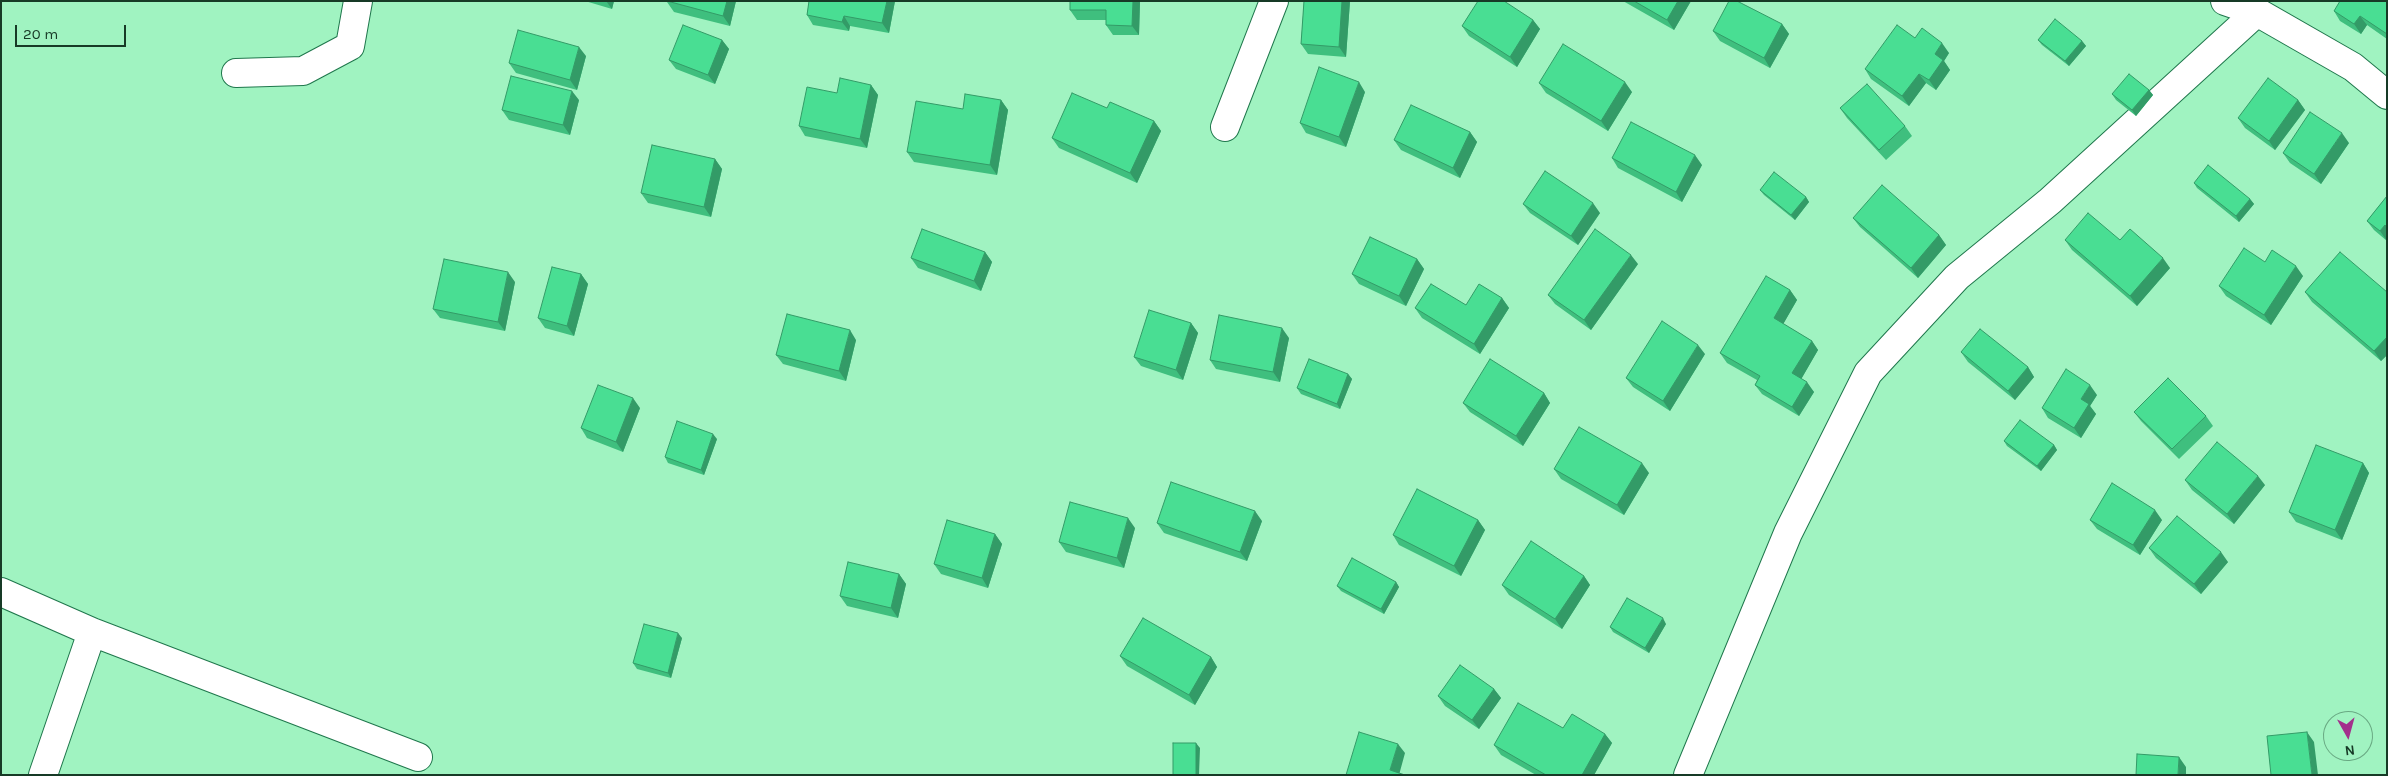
<!DOCTYPE html>
<html>
<head>
<meta charset="utf-8">
<style>
	body { margin:0 }
	#map { position:relative; width:2388px; height:776px; overflow:hidden; background:#a0f3c1; font-family:Karla,sans-serif }
	canvas { display:block }
	.frame { position:absolute; inset:0; border:2px solid #173a26; pointer-events:none }
	.north { position:absolute; left:2323px; top:711px; width:50px; height:50px; box-sizing:border-box; background:#a0f3c1; border:1px solid #69a983; border-radius:50%; rotate:173deg; font-size:14px; font-weight:700; line-height:20px; text-align:center; color:#173a26 }
	.north::after { content:''; display:block; margin:auto; width:18px; height:22px; background:#a3308c; clip-path:polygon(50% 0,100% 100%,50% 72%,0 100%) }
	.scale { position:absolute; left:15px; top:25px; width:111px; height:22px; box-sizing:border-box; border:2px solid #173a26; border-top:0; padding-left:6px; font-size:15px; line-height:18px; white-space:nowrap; color:#173a26; -webkit-text-stroke:4px #a0f3c1; paint-order:stroke }
</style>
</head>
<body>
<div id="map">
<canvas width="2388" height="776"></canvas>
<div class="frame"></div>
<div class="north">N</div>
<div class="scale">20 m</div>
</div>
<script>
const context = document.querySelector('canvas').getContext('2d');
context.lineJoin = 'round';
const toPath = rows => new Path2D(rows.map(r => 'M' + r).join(''));
function stroke(path, color, width, dash) { context.strokeStyle = color; context.lineWidth = width; context.lineCap = dash ? 'butt' : 'round'; context.setLineDash(dash || []); context.stroke(path); }
function fill(path, color) { context.fillStyle = color; context.fill(path, 'evenodd'); }
const minor = toPath([
	[2225,1,2257,12,2353,67,2387,95],
	[236,73,303,71,350,46,358,1],
	[1225,127,1274,1],
	[1,592,92,632,418,757],
	[43,775,92,632],
	[1688,775,1788,533,1868,373,1957,277,2050,201,2257,12]
]);
const wall = toPath([
	[585,1,614,1,612,9],
	[736,1,730,26,674,12,667,2],
	[809,1,895,1,889,33,850,26,849,31,813,25,807,15],
	[1070,1,1140,1,1139,35,1113,35,1106,25,1106,20,1077,20,1070,10],
	[1304,1,1350,1,1346,57,1308,54,1301,44],
	[1623,1,1691,1,1674,30],
	[2387,1,2387,39,2367,25,2361,34,2340,21,2334,11],
	[1533,20,1540,29,1517,67,1469,36,1462,26],
	[1782,24,1789,34,1770,68,1720,41,1713,31],
	[1915,38,1949,53,1944,61,1950,70,1936,90,1926,83,1909,106,1871,79,1865,69],
	[722,40,729,49,715,84,676,69,669,60],
	[2038,40,2082,41,2086,46,2069,66,2042,45],
	[586,56,577,90,516,73,509,63],
	[1539,83,1632,92,1608,131,1546,93],
	[871,85,878,95,867,148,805,136,799,126],
	[2149,90,2153,95,2136,116,2116,100,2112,94],
	[1365,92,1346,147,1306,133,1300,123],
	[579,100,570,135,509,120,502,110],
	[1001,100,1008,110,997,175,914,162,907,152,963,109],
	[2298,100,2305,110,2275,150,2245,128,2238,118],
	[1107,108,1154,121,1161,131,1137,183,1059,148,1052,138],
	[1840,108,1905,126,1912,136,1886,160,1847,118],
	[1470,132,1477,142,1460,178,1401,150,1394,140],
	[2349,143,2321,184,2290,163,2283,153],
	[1612,158,1702,165,1682,202,1618,168],
	[715,159,722,169,711,217,648,203,641,193],
	[2194,183,2250,199,2254,204,2239,222,2197,188],
	[1760,190,1806,197,1809,202,1795,220,1764,195],
	[2387,196,2387,241,2374,230,2367,221],
	[1523,204,1600,213,1578,245,1530,213],
	[1853,218,1939,235,1946,245,1918,278,1860,227],
	[2065,240,2120,240,2170,268,2137,306,2072,250],
	[985,252,992,262,981,291,918,268,911,258],
	[1417,259,1424,269,1406,306,1359,284,1352,274],
	[2265,262,2303,276,2271,325,2226,296,2219,286],
	[1638,264,1591,330,1555,304,1548,295],
	[581,274,588,284,574,336,545,328,538,318],
	[515,282,505,331,440,318,433,309],
	[1790,290,1797,300,1783,324,1812,341,1818,350,1801,379,1814,392,1799,416,1762,394,1755,385,1757,380,1727,363,1720,353],
	[2305,292,2387,292,2387,355,2381,361,2312,302],
	[1502,298,1509,308,1480,354,1422,318,1415,308,1466,305],
	[1191,323,1198,333,1183,380,1141,366,1134,357],
	[1289,338,1280,382,1216,369,1210,360],
	[856,340,846,381,783,364,776,355],
	[1961,352,2028,367,2034,377,2015,400,1968,362],
	[1705,354,1670,411,1633,387,1626,378],
	[1348,374,1352,379,1340,409,1301,394,1297,388],
	[1544,393,1550,403,1523,446,1470,412,1463,403],
	[2097,395,2090,406,2096,414,2081,438,2048,418,2042,408],
	[640,408,623,452,587,438,581,428],
	[2134,412,2206,416,2213,426,2179,459,2141,421],
	[717,439,704,475,668,463,665,457],
	[2004,441,2054,445,2057,450,2041,471,2007,446],
	[2363,463,2369,473,2342,540,2296,522,2289,512],
	[1554,469,1649,473,1624,515,1561,479],
	[2185,480,2265,485,2234,524,2192,490],
	[1478,520,1485,530,1461,576,1399,545,1393,535],
	[2090,520,2162,520,2140,555,2097,529],
	[1262,521,1247,561,1164,533,1157,523],
	[1135,528,1124,568,1066,552,1059,542],
	[995,534,1002,544,988,588,941,574,934,564],
	[2149,548,2228,562,2201,594,2156,558],
	[899,574,906,584,898,618,847,606,840,596],
	[1584,576,1590,585,1562,629,1509,595,1502,585],
	[1396,582,1399,587,1384,614,1341,591,1337,586],
	[1666,624,1649,653,1613,632,1610,627],
	[682,638,671,678,637,669,633,663],
	[1120,656,1211,657,1217,667,1195,705,1127,666],
	[1494,689,1501,698,1479,729,1445,706,1438,696],
	[1563,728,1605,734,1612,743,1594,775,1536,775,1501,755,1494,745]
]);
const shadedWall = toPath([
	[606,1,614,1,612,9],
	[727,1,736,1,730,26,723,16],
	[887,1,895,1,889,33,882,23],
	[1133,1,1140,1,1139,35,1132,26],
	[1342,1,1350,1,1346,57,1339,47],
	[1678,1,1691,1,1674,30,1667,20],
	[844,16,850,26,849,31,842,22],
	[2360,16,2367,25,2361,34,2354,24],
	[1533,20,1540,29,1517,67,1510,57],
	[1782,24,1789,34,1770,68,1764,58],
	[722,40,729,49,715,84,708,75],
	[2082,41,2086,46,2069,66,2065,61],
	[1942,43,1949,53,1944,61,1950,70,1936,90,1929,80,1935,54],
	[579,47,586,56,577,90,570,80],
	[1919,74,1926,83,1909,106,1902,96],
	[1359,82,1365,92,1346,147,1339,137],
	[1625,82,1632,92,1608,131,1601,121],
	[871,85,878,95,867,148,860,139],
	[2149,90,2153,95,2136,116,2132,110],
	[572,91,579,100,570,135,563,125],
	[1001,100,1008,110,997,175,990,165],
	[2298,100,2305,110,2275,150,2269,141],
	[1154,121,1161,131,1137,183,1130,173],
	[1470,132,1477,142,1460,178,1453,168],
	[2342,133,2349,143,2321,184,2314,174],
	[1695,155,1702,165,1682,202,1676,192],
	[715,159,722,169,711,217,704,207],
	[1806,197,1809,202,1795,220,1791,215],
	[2250,199,2254,204,2239,222,2236,216],
	[1593,203,1600,213,1578,245,1571,236],
	[2385,225,2387,228,2387,241,2380,231],
	[1939,235,1946,245,1918,278,1911,268],
	[985,252,992,262,981,291,974,281],
	[1631,255,1638,264,1591,330,1584,320],
	[2163,258,2170,268,2137,306,2130,296],
	[1417,259,1424,269,1406,306,1399,296],
	[2296,266,2303,276,2271,325,2264,315],
	[508,272,515,282,505,331,498,322],
	[581,274,588,284,574,336,567,326],
	[1790,290,1797,300,1781,328,1774,318],
	[1502,298,1509,308,1480,354,1474,344],
	[1191,323,1198,333,1183,380,1176,370],
	[1282,328,1289,338,1280,382,1273,372],
	[850,330,856,340,846,381,839,371],
	[2387,337,2387,355,2381,361,2374,351],
	[1812,341,1818,350,1799,383,1792,373],
	[1698,345,1705,354,1670,411,1663,401],
	[2028,367,2034,377,2015,400,2008,391],
	[1348,374,1352,379,1340,409,1337,404],
	[1807,382,1814,392,1799,416,1792,407],
	[2090,385,2097,395,2090,406,2096,414,2081,438,2074,428,2081,399],
	[1544,393,1550,403,1523,446,1516,436],
	[633,398,640,408,623,452,616,442],
	[713,434,717,439,704,475,701,470],
	[2054,445,2057,450,2041,471,2037,466],
	[1642,463,1649,473,1624,515,1617,505],
	[2363,463,2369,473,2342,540,2335,530],
	[2258,476,2265,485,2234,524,2227,514],
	[2155,510,2162,520,2140,555,2133,545],
	[1255,511,1262,521,1247,561,1240,552],
	[1128,518,1135,528,1124,568,1117,558],
	[1478,520,1485,530,1461,576,1454,566],
	[995,534,1002,544,988,588,982,578],
	[2221,552,2228,562,2201,594,2194,584],
	[899,574,906,584,898,618,891,608],
	[1584,576,1590,585,1562,629,1555,619],
	[1396,582,1399,587,1384,614,1381,609],
	[1663,618,1666,624,1649,653,1645,648],
	[678,633,682,638,671,678,668,673],
	[1211,657,1217,667,1195,705,1189,695],
	[1494,689,1501,698,1479,729,1472,720],
	[2307,732,2314,742,2318,775,2312,775],
	[1605,734,1612,743,1594,775,1582,775],
	[1196,743,1200,748,1199,775,1196,775],
	[1398,744,1405,753,1399,775,1390,770],
	[2179,757,2186,767,2186,775,2178,775]
]);
const building = toPath([
	[667,1,727,1,723,16,667,1],
	[809,1,887,1,882,23,844,16,842,22,807,15,809,1],
	[1070,1,1133,1,1132,26,1106,25,1106,10,1070,10,1070,1],
	[1304,1,1342,1,1339,47,1301,44,1304,1],
	[1478,1,1504,1,1533,20,1510,57,1462,26,1478,1],
	[1634,1,1678,1,1667,20,1634,1],
	[1729,1,1737,1,1782,24,1764,58,1713,31,1729,1],
	[2340,1,2387,1,2387,34,2360,16,2354,24,2334,11,2340,1],
	[2055,19,2082,41,2065,61,2038,40,2055,19],
	[683,25,722,40,708,75,669,60,683,25],
	[1897,25,1915,38,1922,28,1942,43,1935,54,1943,60,1929,80,1919,74,1902,96,1865,69,1897,25],
	[518,30,579,47,570,80,509,63,518,30],
	[1563,44,1625,82,1601,121,1539,83,1563,44],
	[1319,67,1359,82,1339,137,1300,123,1319,67],
	[2129,74,2149,90,2132,110,2112,94,2129,74],
	[511,76,572,91,563,125,502,110,511,76],
	[840,78,871,85,860,139,799,126,807,87,837,93,840,78],
	[2268,78,2298,100,2269,141,2238,118,2268,78],
	[1867,84,1905,126,1879,150,1840,108,1867,84],
	[1072,93,1107,108,1110,102,1154,121,1130,173,1052,138,1072,93],
	[965,94,1001,100,990,165,907,152,916,101,963,109,965,94],
	[1411,105,1470,132,1453,168,1394,140,1411,105],
	[2310,112,2342,133,2314,174,2283,153,2310,112],
	[1631,122,1695,155,1676,192,1612,158,1631,122],
	[652,145,715,159,704,207,641,193,652,145],
	[2208,165,2250,199,2236,216,2194,183,2208,165],
	[1545,171,1593,203,1571,236,1523,204,1545,171],
	[1774,172,1806,197,1791,215,1760,190,1774,172],
	[1882,185,1939,235,1911,268,1853,218,1882,185],
	[2387,196,2387,227,2385,225,2380,231,2367,221,2387,196],
	[2088,213,2120,240,2130,229,2163,258,2130,296,2065,240,2088,213],
	[922,229,985,252,974,281,911,258,922,229],
	[1595,229,1631,255,1584,320,1548,295,1595,229],
	[1370,237,1417,259,1399,296,1352,274,1370,237],
	[2244,248,2265,262,2272,250,2296,266,2264,315,2219,286,2244,248],
	[2340,252,2387,292,2387,337,2374,351,2305,292,2340,252],
	[444,259,508,272,498,322,433,309,444,259],
	[552,267,581,274,567,326,538,318,552,267],
	[1766,276,1790,290,1774,318,1812,341,1792,373,1807,382,1792,407,1755,385,1760,376,1720,353,1766,276],
	[1431,284,1466,305,1479,284,1502,298,1474,344,1415,308,1431,284],
	[1149,310,1191,323,1176,370,1134,357,1149,310],
	[787,314,850,330,839,371,776,355,787,314],
	[1219,315,1282,328,1273,372,1210,360,1219,315],
	[1662,321,1698,345,1663,401,1626,378,1662,321],
	[1980,329,2028,367,2008,391,1961,352,1980,329],
	[1309,359,1348,374,1337,404,1297,388,1309,359],
	[1490,359,1544,393,1516,436,1463,403,1490,359],
	[2066,369,2090,385,2081,399,2089,404,2074,428,2042,408,2066,369],
	[2168,378,2206,416,2172,449,2134,412,2168,378],
	[598,385,633,398,616,442,581,428,598,385],
	[2020,420,2054,445,2037,466,2004,441,2020,420],
	[677,421,713,434,701,470,665,457,677,421],
	[1579,427,1642,463,1617,505,1554,469,1579,427],
	[2217,442,2258,476,2227,514,2185,480,2217,442],
	[2316,445,2363,463,2335,530,2289,512,2316,445],
	[1171,482,1255,511,1240,552,1157,523,1171,482],
	[2112,483,2155,510,2133,545,2090,520,2112,483],
	[1417,489,1478,520,1454,566,1393,535,1417,489],
	[1070,502,1128,518,1117,558,1059,542,1070,502],
	[2177,516,2221,552,2194,584,2149,548,2177,516],
	[947,520,995,534,982,578,934,564,947,520],
	[1531,541,1584,576,1555,619,1502,585,1531,541],
	[1352,558,1396,582,1381,609,1337,586,1352,558],
	[848,562,899,574,891,608,840,596,848,562],
	[1627,598,1663,618,1645,648,1610,627,1627,598],
	[1143,618,1211,657,1189,695,1120,656,1143,618],
	[644,624,678,633,668,673,633,663,644,624],
	[1460,665,1494,689,1472,720,1438,696,1460,665],
	[1518,703,1563,728,1572,714,1605,734,1582,775,1546,775,1494,745,1518,703],
	[1359,732,1398,744,1390,770,1405,775,1346,775,1359,732],
	[2307,732,2312,775,2271,775,2267,736,2307,732],
	[1173,743,1196,743,1196,775,1173,775,1173,743],
	[2137,754,2179,757,2178,775,2136,775,2137,754]
]);
stroke(minor, '#1f774c', 30);
stroke(minor, '#fff', 28);
fill(wall, '#3fbf7e');
fill(shadedWall, '#339b67');
fill(building, '#49de93');
stroke(building, '#339b67', 1);
</script>
</body>
</html>
